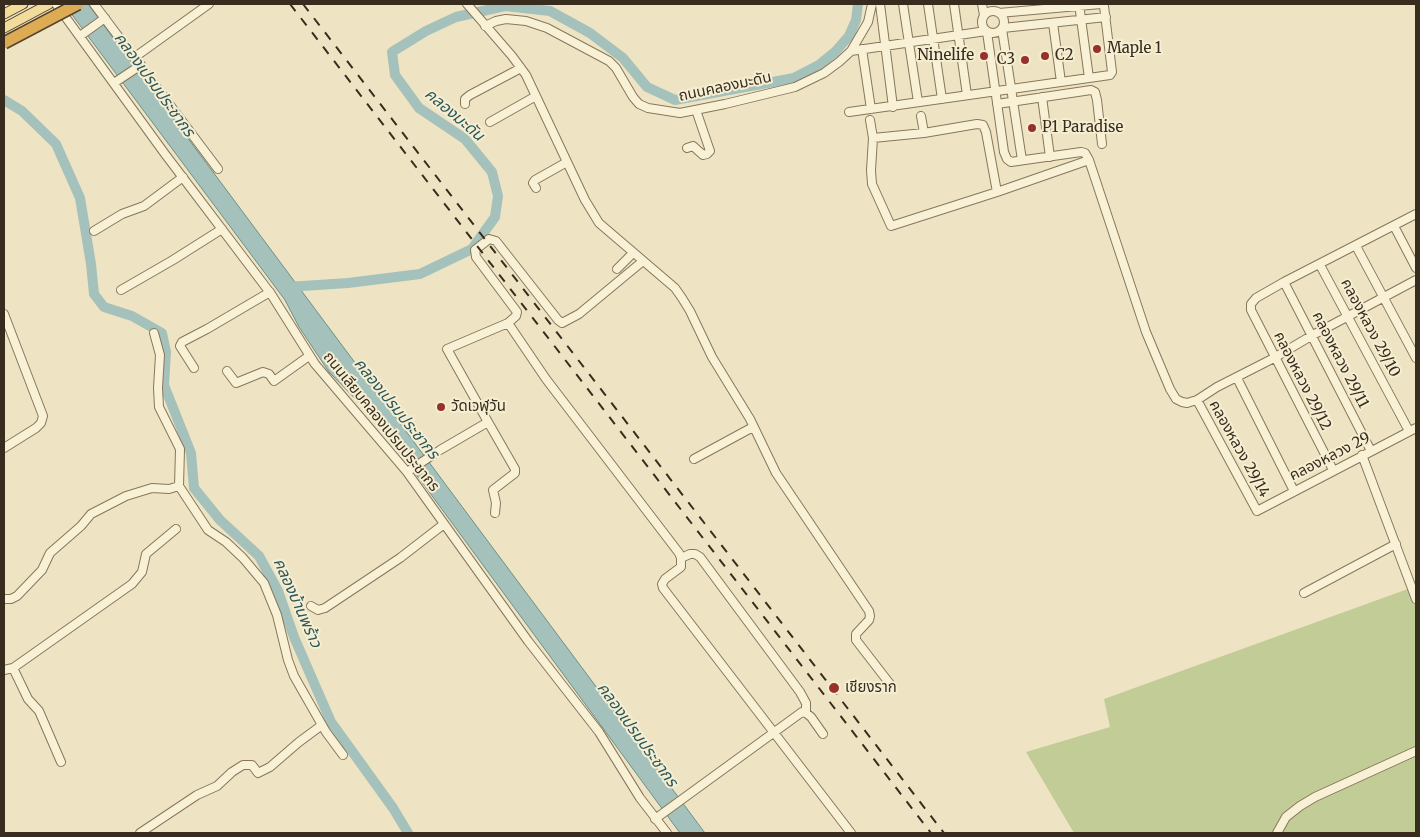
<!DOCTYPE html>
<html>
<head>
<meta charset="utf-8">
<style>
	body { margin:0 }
	#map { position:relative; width:1420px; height:837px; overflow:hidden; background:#eee4c3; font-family:Merriweather,serif }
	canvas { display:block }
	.frame { position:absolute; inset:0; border:5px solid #382c1e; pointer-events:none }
</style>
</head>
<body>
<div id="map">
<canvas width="1420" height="837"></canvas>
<div class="frame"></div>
</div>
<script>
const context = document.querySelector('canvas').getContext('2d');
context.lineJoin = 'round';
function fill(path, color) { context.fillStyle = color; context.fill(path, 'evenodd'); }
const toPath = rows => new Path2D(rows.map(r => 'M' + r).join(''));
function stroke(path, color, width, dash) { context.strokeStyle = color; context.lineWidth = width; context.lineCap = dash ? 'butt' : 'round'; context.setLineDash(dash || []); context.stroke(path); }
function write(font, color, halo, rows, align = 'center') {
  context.font = font + ' Merriweather,"Noto Sans Thai",serif'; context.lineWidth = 4; context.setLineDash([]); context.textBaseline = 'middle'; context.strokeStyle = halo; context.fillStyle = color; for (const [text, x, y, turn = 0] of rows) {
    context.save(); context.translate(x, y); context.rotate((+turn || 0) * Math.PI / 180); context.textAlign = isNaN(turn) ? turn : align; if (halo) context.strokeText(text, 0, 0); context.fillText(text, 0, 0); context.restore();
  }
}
const green = toPath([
	[1416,586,1416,833,1074,833,1026,752,1110,727,1104,699]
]);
const water = toPath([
	[64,4,88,4,705,833,680,833,377,421,329,372,299,327,285,300,64,4]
]);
const river = toPath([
	[4,100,22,111,56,144,80,198,91,264,94,294,104,307,132,316,162,333,166,352,164,385,191,453,194,488,220,520,259,556,278,591,294,637,331,722,393,808,408,833],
	[287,287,348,283,420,274,472,249,495,217,498,196,492,172,465,139,419,108,395,75,392,52,426,31,456,17,505,6,550,11,590,33,623,58,647,87,675,100,794,78,819,65,835,52,849,36,856,20,858,4]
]);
const minor = toPath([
	[56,4,165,154,271,294,315,364,407,472,528,641,599,732,640,798,667,833],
	[94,4,218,169],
	[467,4,512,56,526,75,585,200,599,223,675,288,682,298,690,311,712,357,750,419,776,473,869,611,870,616,869,620,856,634,856,640,890,684],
	[880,4,893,107],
	[903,4,918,102],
	[928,4,942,99],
	[954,4,967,95],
	[982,4,984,15],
	[1079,4,1089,78],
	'982 22a11 11 0 1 1 22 0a11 11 0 1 1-22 0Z',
	[1053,23,1061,82],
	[485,26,496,21,506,19,526,21,547,28,609,61,616,68,633,97,639,104,648,108,680,113,725,104,795,87,824,73,839,62,851,51,868,22,872,4],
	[1003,28,1106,17],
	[1002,29,1022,160],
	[987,32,1004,152,1007,159,1011,162,1081,152,1085,153,1089,160,1146,332,1170,389,1176,399,1182,402,1187,403,1197,400,1217,387,1274,358,1311,336,1416,280],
	[80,36,105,18],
	[862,49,871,109],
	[851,51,986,31],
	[135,57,209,4],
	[114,83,141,65],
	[1042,97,1050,157],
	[465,104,465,99,470,95,521,68],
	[997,104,1091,90,1095,92,1097,100,1102,144],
	[849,112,1089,78,1110,75,1112,72,1104,6,1101,4,999,13],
	[921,116,924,133,977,124,983,125,986,132,997,192,891,226,872,184,871,170,873,138,924,133],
	[870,120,873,138],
	[490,122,536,96],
	[687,148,693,146,703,155,707,154,710,151,696,110],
	[536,188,533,183,535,180,567,162],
	[997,192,1089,160],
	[1394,226,1416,268],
	[94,231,122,214,144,206,183,177],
	[1356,246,1416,358],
	[1320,265,1409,431],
	[617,269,633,253],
	[1284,282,1371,451],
	[121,290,173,260,222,229],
	[4,314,43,416,41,423,36,428,4,448],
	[508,323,546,379,679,553,681,558,681,567,665,579,662,584,663,588,851,833],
	[154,333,160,355,158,388,159,407,180,449,179,486,208,530,226,542,243,558,264,583,277,615,288,660,294,676,326,732,343,755],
	[194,368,180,346,182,342,207,329,270,292],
	[227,371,236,383,263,372,269,374,274,381,309,356],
	[1237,378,1294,491],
	[1197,400,1257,511,1416,428],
	[488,422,515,469,515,473,493,490,496,503,495,513],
	[440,450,488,422,447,349,508,323,516,316,517,312,476,257,475,250,489,239,496,241,558,320,562,323,579,314,643,261],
	[1362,455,1416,599],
	[694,459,753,427],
	[1333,470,1251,310,1251,304,1256,298,1284,282,1416,214],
	[407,472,437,452],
	[681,558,690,554,695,554,700,557,800,692,806,703,806,713],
	[1304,593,1396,544],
	[4,599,11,599,17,596,42,570,50,553,81,526,91,514,126,496,152,488,169,489,179,486],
	[311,606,318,610,325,608,400,558,444,524],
	[13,668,28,699,39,711,61,762],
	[4,670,13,668,132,584,142,572,146,554,176,529],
	[655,819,802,712,806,713,811,717,823,734],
	[140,833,197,795,217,786,232,772,243,765,252,765,258,773,270,767,299,742,322,725],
	[1277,833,1286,817,1300,806,1315,797,1416,751]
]);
const major = toPath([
	[4,14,23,4],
	[4,28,49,4]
]);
const rail = toPath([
	[290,4,931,833],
	[303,4,944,833]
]);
const highwayBridge = toPath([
	[4,43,78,4]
]);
const markers = [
	[1097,49,5,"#97312a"],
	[984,56,5,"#97312a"],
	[1045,56,5,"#97312a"],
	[1025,60,5,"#97312a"],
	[1032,128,5,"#97312a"],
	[441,407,5,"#97312a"],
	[834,688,6,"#97312a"]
];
const poiNames = [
	["Maple 1",1107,49],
	["Ninelife",974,56,"right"],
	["C2",1055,56],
	["C3",1015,60,"right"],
	["P1 Paradise",1042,128],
	["วัดเวฬุวัน",451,407],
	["เชียงราก",845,688]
];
const streetNames = [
	["ถนนคลองมะดัน",725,87,-12],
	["คลองหลวง 29/10",1370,328,62],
	["คลองหลวง 29/11",1340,360,63],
	["คลองหลวง 29/12",1302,381,63],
	["ถนนเลียบคลองเปรมประชากร",381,422,51],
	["คลองหลวง 29/14",1239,449,61],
	["คลองหลวง 29",1330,457,-27]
];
const waterNames = [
	["คลองเปรมประชากร",154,85,54],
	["คลองมะดัน",454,115,40],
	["คลองเปรมประชากร",396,409,51],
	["คลองบ้านพร้าว",297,603,66],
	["คลองเปรมประชากร",637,735,54]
];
fill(green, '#c2cc97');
fill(water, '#a5c1bb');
stroke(water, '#6c8f89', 1);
stroke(river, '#a5c1bb', 10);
stroke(minor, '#88765a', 10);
stroke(major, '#56432e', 11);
stroke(minor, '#f9f1d6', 8);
stroke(major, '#f1dc9b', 9);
stroke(rail, '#382c1e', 2, [9, 9]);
stroke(highwayBridge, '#56432e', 14, []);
stroke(highwayBridge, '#ddab53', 11);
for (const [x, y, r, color] of markers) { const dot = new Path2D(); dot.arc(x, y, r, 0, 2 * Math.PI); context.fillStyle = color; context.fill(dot); stroke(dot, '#f5eed2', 2); }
write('15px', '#382c1e', '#f5eed2', poiNames, 'left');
write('15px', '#382c1e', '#f5eed2', streetNames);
write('italic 16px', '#2d5758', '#f5eed2', waterNames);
</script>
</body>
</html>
